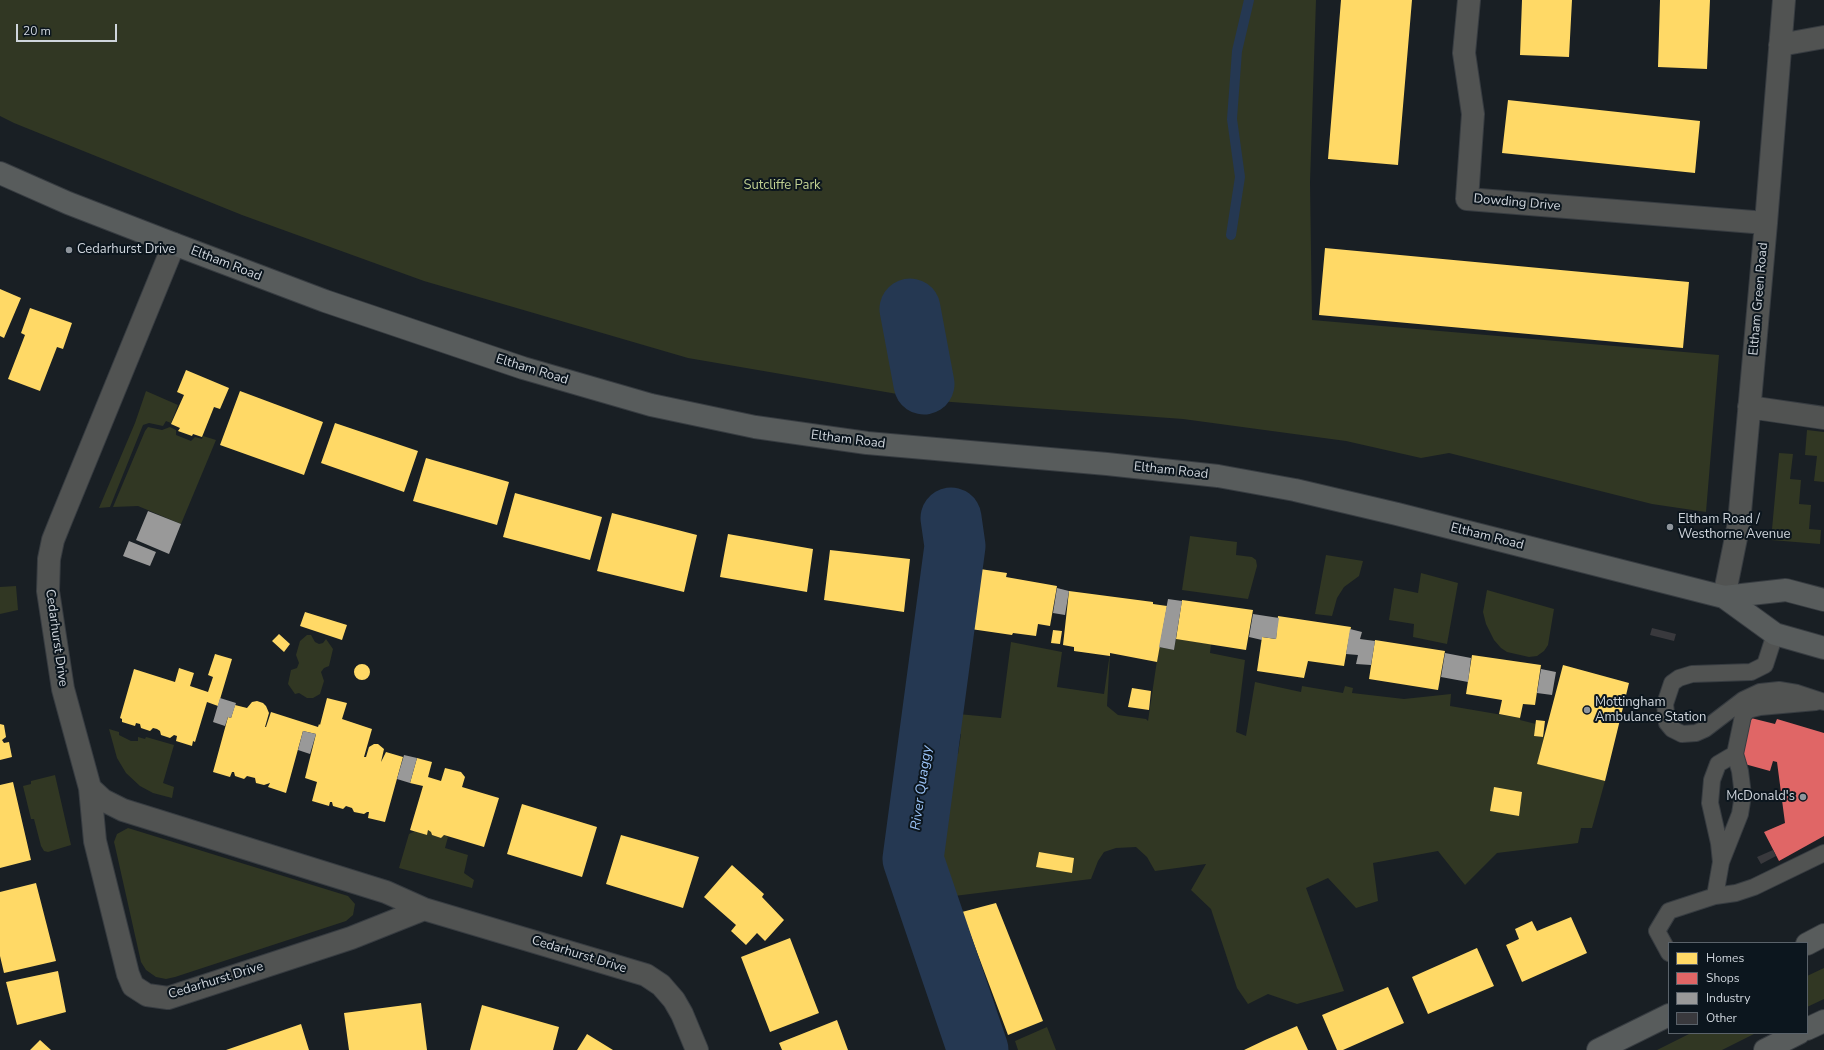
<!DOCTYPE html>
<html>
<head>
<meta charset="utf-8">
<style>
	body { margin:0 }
	#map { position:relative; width:1824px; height:1050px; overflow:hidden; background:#191f24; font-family:"Nunito Sans",sans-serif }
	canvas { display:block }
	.legend { position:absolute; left:1668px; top:942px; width:140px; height:92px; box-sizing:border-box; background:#0c161e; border:1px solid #5a626a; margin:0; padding:5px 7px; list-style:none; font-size:12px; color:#cfd5dc }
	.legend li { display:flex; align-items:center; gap:8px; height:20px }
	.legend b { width:20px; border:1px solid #5a626a }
	.scale { position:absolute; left:16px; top:24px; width:101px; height:18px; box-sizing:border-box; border:2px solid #cfd5dc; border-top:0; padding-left:5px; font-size:12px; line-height:14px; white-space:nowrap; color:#cfd5dc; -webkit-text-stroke:3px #0c161e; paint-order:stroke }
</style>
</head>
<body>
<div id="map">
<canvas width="1824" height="1050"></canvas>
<ul class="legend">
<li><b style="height:11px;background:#ffd966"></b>Homes</li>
<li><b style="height:11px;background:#e06666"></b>Shops</li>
<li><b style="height:11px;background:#999"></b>Industry</li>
<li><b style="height:11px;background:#39393d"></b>Other</li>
</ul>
<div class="scale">20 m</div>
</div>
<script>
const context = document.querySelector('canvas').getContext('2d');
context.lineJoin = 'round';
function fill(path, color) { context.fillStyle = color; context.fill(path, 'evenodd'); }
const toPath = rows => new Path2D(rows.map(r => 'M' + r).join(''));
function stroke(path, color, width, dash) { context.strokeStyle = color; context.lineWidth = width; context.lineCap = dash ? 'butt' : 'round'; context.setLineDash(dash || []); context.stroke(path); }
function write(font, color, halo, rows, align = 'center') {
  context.font = font + ' "Nunito Sans",sans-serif'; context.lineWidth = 4; context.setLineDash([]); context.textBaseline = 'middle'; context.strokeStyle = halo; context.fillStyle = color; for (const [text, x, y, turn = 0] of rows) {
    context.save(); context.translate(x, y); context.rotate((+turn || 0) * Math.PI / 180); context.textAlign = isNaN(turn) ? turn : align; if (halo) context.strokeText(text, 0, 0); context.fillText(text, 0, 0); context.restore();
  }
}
const green = toPath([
	[0,0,1316,0,1310,182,1312,320,1719,355,1706,512,1652,504,1449,453,1421,458,1346,441,1183,419,938,401,688,358,424,281,242,215,14,123,0,116],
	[146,391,178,405,171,423,166,421,163,426,149,423,143,425,110,507,99,508,135,423],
	[148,427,162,430,170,427,176,430,176,435,191,441,195,437,202,439,203,436,216,440,181,524,138,506,113,507,145,431],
	[1807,430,1824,432,1824,482,1814,481,1817,456,1805,455],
	[1779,453,1793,454,1790,479,1801,480,1799,504,1811,505,1809,529,1821,530,1820,544,1771,540],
	[1190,536,1237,542,1236,555,1252,557,1256,560,1257,566,1248,599,1182,590],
	[1326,555,1363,561,1359,576,1344,587,1337,598,1332,616,1315,614],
	[1421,573,1458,583,1447,644,1413,637,1414,624,1389,620,1394,588,1418,593],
	[16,586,18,610,0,614,0,587],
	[1487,590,1554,609,1548,645,1544,651,1537,656,1529,657,1507,652,1501,648,1494,640,1486,624,1483,612],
	[307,635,311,635,315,642,319,644,323,643,326,639,333,649,329,666,324,668,321,672,324,681,320,694,313,698,307,698,299,693,295,694,288,684,291,670,297,668,299,663,296,655,300,641],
	[1176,639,1211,644,1210,653,1245,660,1236,732,1246,736,1255,682,1301,692,1302,686,1343,693,1345,686,1353,688,1352,693,1404,699,1451,694,1450,706,1520,718,1520,720,1536,724,1534,736,1544,737,1537,764,1605,781,1592,828,1581,828,1578,843,1497,853,1465,885,1438,851,1373,863,1378,901,1356,908,1328,878,1306,888,1344,991,1297,1004,1268,994,1248,1004,1237,988,1211,909,1191,890,1206,864,1155,871,1147,857,1136,847,1116,848,1104,852,1098,861,1091,879,938,898,924,860,950,652,954,653,943,752,958,754,961,734,956,733,958,714,1001,718,1011,642,1062,652,1057,687,1104,694,1110,653,1107,706,1118,715,1146,719,1148,721,1159,647,1174,650],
	[109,729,119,732,119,735,131,741,138,741,138,737,145,739,146,737,174,745,163,783,174,787,172,798,153,793,140,786,126,773,117,758],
	[55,775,71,845,48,852,44,851,41,846,34,819,31,819,23,786,31,784,31,781],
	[128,828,348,896,355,904,353,915,346,921,175,977,166,979,156,977,146,970,141,962,115,846,114,842,117,834],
	[428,830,431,832,432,835,441,838,444,835,448,837,445,848,468,855,464,873,474,880,472,888,399,868,409,834,415,831,427,835],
	[1824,968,1824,999,1807,1007,1807,976],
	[1047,1027,1056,1050,1018,1050,1015,1041],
	[1691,1033,1756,1033,1722,1050,1657,1050]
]);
const homes = toPath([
	[1341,0,1412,0,1398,165,1328,159],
	[1522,0,1572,0,1569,57,1520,55],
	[1660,0,1710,0,1707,69,1658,67],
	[1508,100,1700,121,1695,173,1502,153],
	[1325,248,1689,282,1683,348,1319,315],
	[0,289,21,298,4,338,0,336],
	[30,308,72,323,63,349,57,347,40,391,8,379,25,335,21,333],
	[186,370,229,388,220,409,214,407,202,437,193,434,192,436,178,431,180,428,171,424,184,395,177,392],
	[240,391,323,422,304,475,220,445],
	[335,423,418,451,404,492,321,463],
	[426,458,509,482,497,525,413,501],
	[515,493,602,517,590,560,503,537],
	[612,513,697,535,684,592,597,571],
	[728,534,813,549,807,592,720,577],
	[830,550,910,559,904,612,824,600],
	[960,566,1007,573,1006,577,1057,586,1050,626,1038,624,1036,636,1013,633,1012,635,957,627,956,630,953,629],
	[1069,591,1153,602,1153,604,1167,606,1157,662,1110,653,1110,656,1074,651,1074,647,1063,645],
	[1182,600,1253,610,1246,650,1176,639],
	[305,612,347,625,342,640,300,626],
	[1278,616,1351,627,1344,666,1308,661,1304,678,1257,671,1262,637,1276,639],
	[1053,630,1062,631,1060,644,1051,643],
	[279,634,290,644,284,652,272,641],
	[1375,640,1445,651,1438,690,1369,679],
	[215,654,232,659,218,706,207,702,195,742,193,741,192,746,176,741,177,736,174,735,170,738,161,735,160,731,157,729,153,728,150,731,141,728,140,724,136,723,135,726,122,722,122,719,120,718,134,669,175,682,179,668,194,673,190,686,208,692,213,677,208,675],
	[1472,655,1541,665,1535,705,1523,704,1520,718,1499,714,1502,700,1466,694],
	'354 672a8 8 0 1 1 16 0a8 8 0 1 1-16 0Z',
	[1563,665,1629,683,1605,781,1537,764],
	[1132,688,1151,691,1149,710,1128,707],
	[327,698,347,703,342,719,372,729,364,757,366,757,369,747,374,744,378,744,384,749,381,762,386,752,403,757,385,822,368,818,369,812,367,812,364,814,354,812,352,808,346,806,343,809,333,806,332,802,330,802,329,806,312,801,317,782,305,778,316,734,303,731,286,793,268,787,270,783,264,785,256,783,255,778,247,776,244,779,235,776,234,772,232,772,230,777,213,772,228,717,231,718,235,705,247,708,252,702,257,701,263,703,266,706,269,713,265,727,266,727,271,712,318,727,319,724,320,725],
	[1536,720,1545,721,1543,737,1534,736],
	[0,724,4,725,6,737,2,740,4,743,9,742,12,757,0,760],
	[417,758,432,762,428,777,441,781,445,768,461,772,465,777,462,787,499,798,484,847,444,835,441,838,432,835,431,832,428,830,427,835,410,830,423,786,410,783],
	[13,782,31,860,0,868,0,785],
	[1494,787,1522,792,1519,816,1490,811],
	[522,804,597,827,582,877,507,854],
	[621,835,699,857,683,908,606,884],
	[1039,852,1074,858,1072,873,1036,867],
	[732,865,764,894,762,897,784,920,765,941,757,933,746,945,731,931,736,925,704,897],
	[36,883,56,961,4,973,0,956,0,892],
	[996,903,1043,1021,1008,1035,962,912],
	[1571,917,1587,953,1522,982,1506,945,1519,939,1515,929,1532,921,1537,931],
	[790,938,819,1013,770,1032,741,957],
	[1477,948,1494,986,1428,1014,1412,977],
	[58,971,66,1012,17,1025,6,982],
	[1388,987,1404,1023,1343,1050,1337,1050,1322,1015],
	[421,1003,427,1050,349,1050,344,1013],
	[482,1005,559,1027,553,1050,470,1050],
	[837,1020,848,1050,782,1050,779,1043],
	[301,1024,309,1050,226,1050],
	[1297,1026,1308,1050,1244,1050,1265,1040],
	[587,1034,613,1050,577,1050],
	[40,1040,51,1050,30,1050]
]);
const shops = toPath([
	[1751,718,1775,724,1777,719,1824,733,1824,836,1779,861,1764,832,1785,823,1777,762,1773,761,1770,771,1741,763]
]);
const industry = toPath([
	[148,511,181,524,169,554,136,540],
	[129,541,156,552,150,566,123,556],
	[1057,588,1069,591,1065,615,1053,613],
	[1168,599,1182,601,1174,650,1159,647],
	[1253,614,1279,618,1276,639,1262,637,1262,640,1249,637],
	[1350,629,1362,632,1360,639,1375,641,1371,665,1356,664,1358,655,1346,654],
	[1445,653,1471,658,1468,682,1441,677],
	[1541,669,1556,672,1552,695,1537,693],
	[220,698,236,703,231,718,228,717,225,726,213,722],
	[303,731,316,734,310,754,298,750],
	[404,755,417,758,410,783,397,779]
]);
const stream = toPath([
	[1231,235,1240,177,1232,119,1237,51,1249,0]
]);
const river = toPath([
	[910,309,924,384],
	[951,518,955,546,913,859,978,1050]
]);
const building = toPath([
	[1652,628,1676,634,1674,641,1650,635],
	[1773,850,1776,856,1761,864,1757,857]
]);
const service = toPath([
	[1775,634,1765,665,1751,672,1692,674,1679,678,1672,683,1665,704,1667,723,1672,729,1682,734,1696,733,1705,729,1743,700,1760,692,1779,690,1797,693,1824,702],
	[1721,862,1740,814,1743,795,1740,771,1735,754,1743,716,1748,710,1760,707,1816,702],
	[1715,896,1721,862,1719,843,1710,803,1712,780,1718,764,1735,754],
	[1669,953,1657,931,1669,911,1715,896,1736,893,1754,887,1824,853]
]);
const minor = toPath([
	[1469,0,1464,53,1473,114,1467,199,1766,223],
	[1780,45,1824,37],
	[174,244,61,520,53,540,49,559,48,591,63,689,90,788,103,800,123,810,386,892,424,909],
	[1749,407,1824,418],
	[1724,597,1739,523,1766,223,1784,0],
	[90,788,95,841,128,974,133,986,147,995,168,998,351,938,424,909,646,975,661,985,674,1000,682,1014,697,1050]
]);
const trunk = toPath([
	[0,173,68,203,174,244,325,301,523,368,651,405,755,427,867,443,1107,464,1218,476,1295,490,1397,514,1724,597,1786,590,1824,600],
	[1724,597,1775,634,1824,648],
	[1807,944,1824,935],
	[1807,1029,1824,1021],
	[1598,1050,1669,1015],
	[1765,1050,1799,1033]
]);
const markers = [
	[69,250,4,"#8f959c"],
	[1670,527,4,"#8f959c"],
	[1587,710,4,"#8f959c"],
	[1803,797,4,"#8f959c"]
];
const parkNames = [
	["Sutcliffe Park",782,186]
];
const streetNames = [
	["Dowding Drive",1517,203,5],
	["Eltham Road",226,264,21],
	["Eltham Green Road",1759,299,-85],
	["Eltham Road",532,370,17],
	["Eltham Road",848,440,7],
	["Eltham Road",1171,471,6],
	["Eltham Road",1487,537,14],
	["Cedarhurst Drive",56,638,82],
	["Cedarhurst Drive",579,955,17],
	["Cedarhurst Drive",216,981,-17]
];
const poiNames = [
	["Cedarhurst Drive",77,250],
	["Eltham Road /",1678,520],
	["Westhorne Avenue",1678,535],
	["Mottingham",1595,703],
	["Ambulance Station",1595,718],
	["McDonald's",1795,797,"right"]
];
const waterNames = [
	["River Quaggy",922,788,-82]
];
fill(green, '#313723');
fill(homes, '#ffd966');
fill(shops, '#e06666');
fill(industry, '#999');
stroke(stream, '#253852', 10);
stroke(river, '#253852', 61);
fill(building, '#39393d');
stroke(service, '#373c41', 18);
stroke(minor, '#373c41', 24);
stroke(trunk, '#373c41', 24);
stroke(service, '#515352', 16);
stroke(minor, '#515352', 22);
stroke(trunk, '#585c5c', 22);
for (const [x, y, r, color] of markers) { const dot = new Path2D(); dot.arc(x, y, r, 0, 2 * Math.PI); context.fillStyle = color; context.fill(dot); stroke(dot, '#0c161e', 1.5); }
write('13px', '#c0d091', '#0c161e', parkNames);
write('13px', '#cfd5dc', '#0c161e', streetNames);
write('13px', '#cfd5dc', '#0c161e', poiNames, 'left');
write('italic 14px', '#99c1f5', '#0c161e', waterNames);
</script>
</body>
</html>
